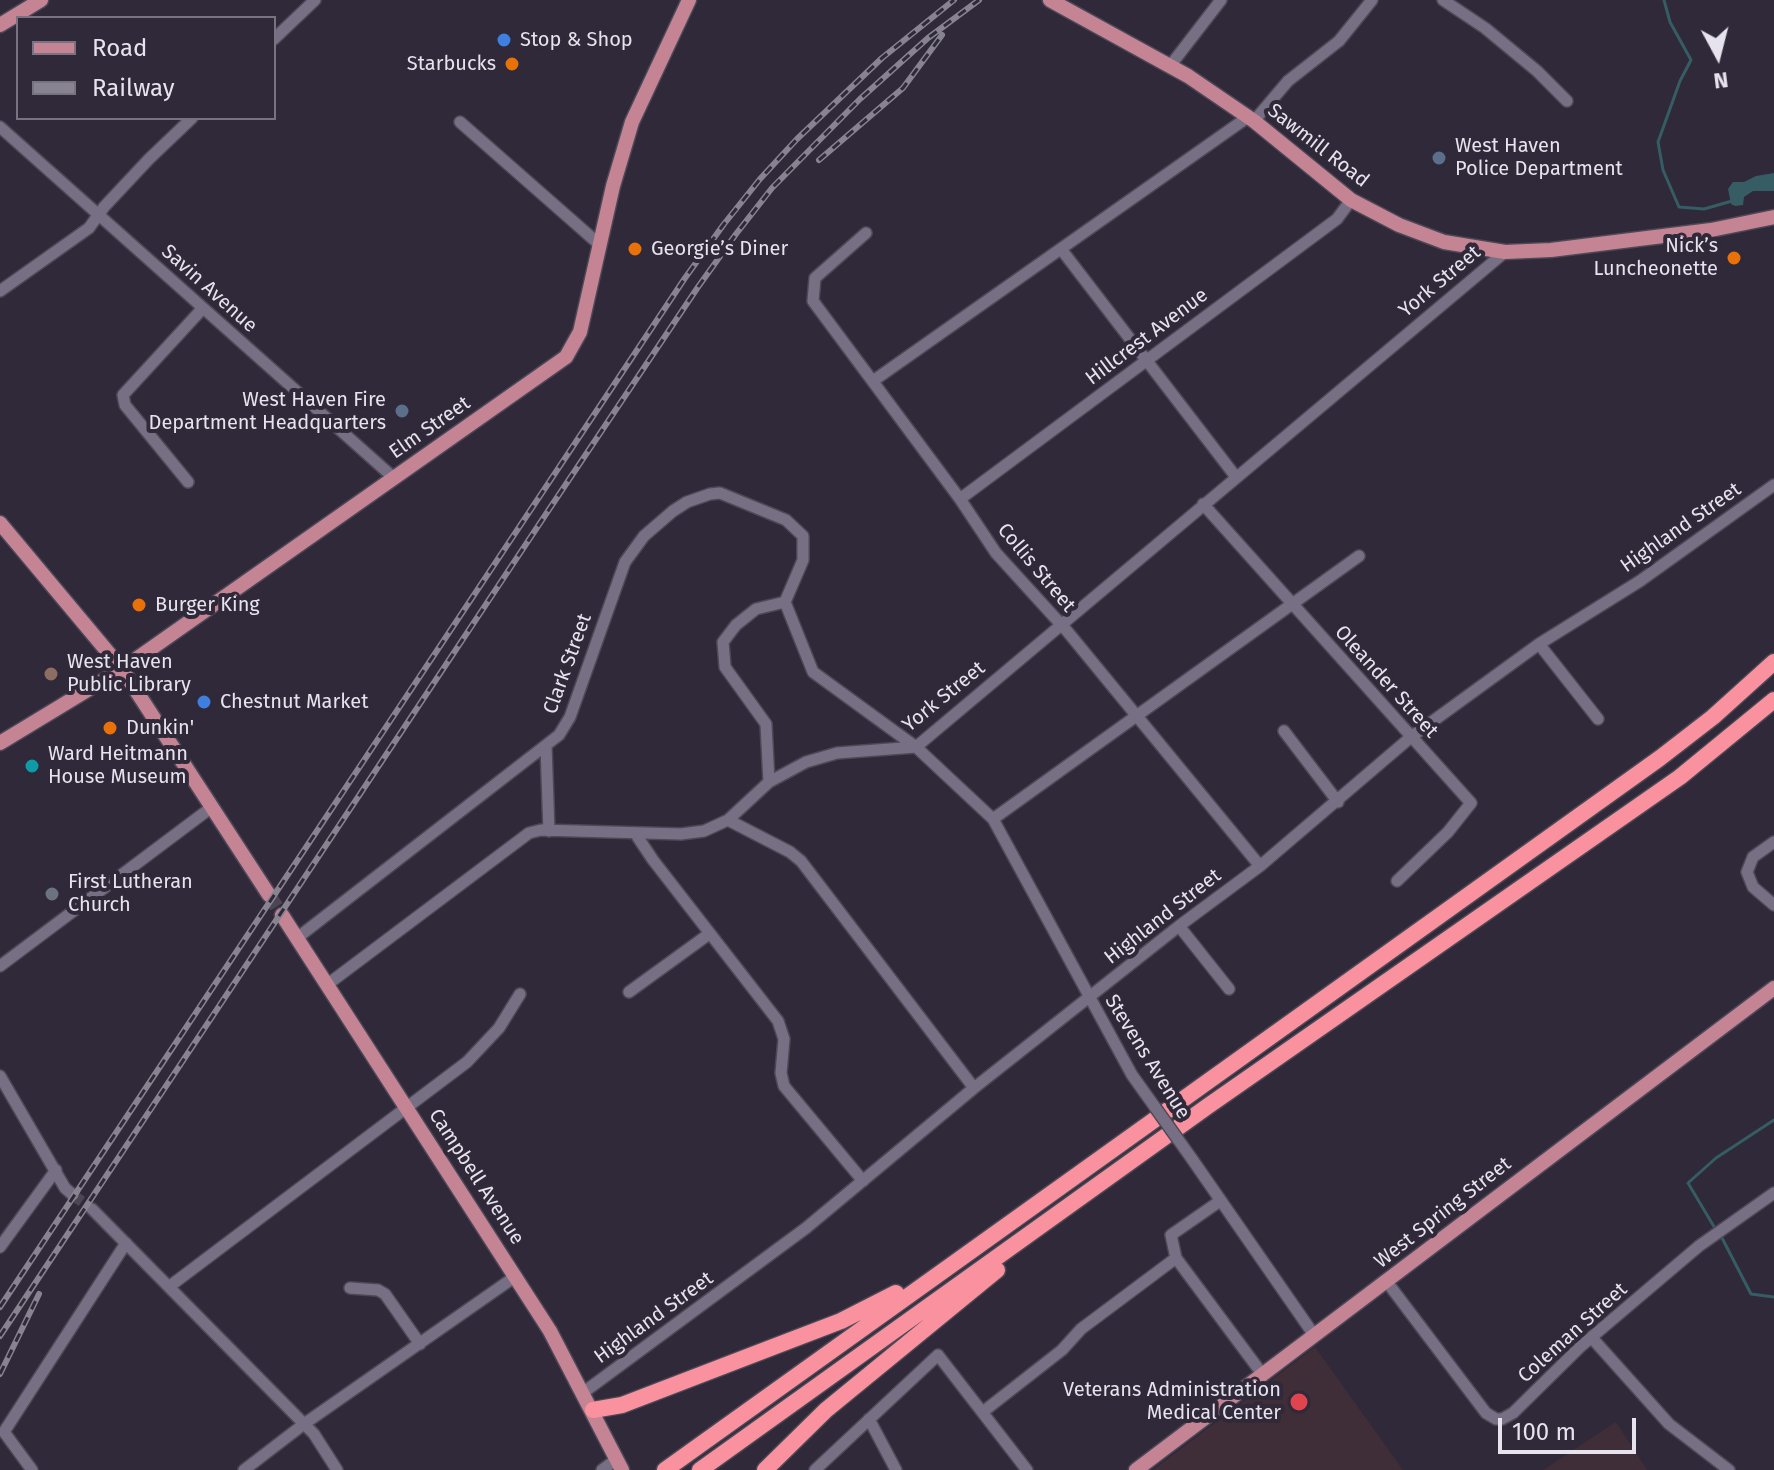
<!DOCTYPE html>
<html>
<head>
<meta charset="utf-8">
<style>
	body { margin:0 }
	#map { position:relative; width:1774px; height:1470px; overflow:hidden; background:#2f2939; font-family:"Fira Sans",sans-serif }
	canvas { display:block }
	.legend { position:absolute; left:16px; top:16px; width:260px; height:104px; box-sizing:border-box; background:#2f2939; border:2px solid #797381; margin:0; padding:10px 14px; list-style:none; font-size:24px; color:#e7e3ee }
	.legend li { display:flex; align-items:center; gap:16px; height:40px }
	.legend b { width:40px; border:2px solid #797381 }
	.north { position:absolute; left:1678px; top:16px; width:80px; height:80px; -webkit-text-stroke:6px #2f2939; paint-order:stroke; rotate:173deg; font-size:22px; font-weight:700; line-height:32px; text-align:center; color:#e7e3ee }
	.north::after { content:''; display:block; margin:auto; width:28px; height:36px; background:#e7e3ee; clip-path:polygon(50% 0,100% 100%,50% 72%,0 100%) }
	.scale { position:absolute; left:1498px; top:1418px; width:138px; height:36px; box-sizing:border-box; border:4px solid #e7e3ee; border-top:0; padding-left:10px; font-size:24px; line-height:28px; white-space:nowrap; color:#e7e3ee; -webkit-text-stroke:6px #2f2939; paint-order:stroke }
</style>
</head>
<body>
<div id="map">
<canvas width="1774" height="1470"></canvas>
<ul class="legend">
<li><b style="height:10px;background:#c58494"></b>Road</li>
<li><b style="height:10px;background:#888390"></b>Railway</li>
</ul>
<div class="north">N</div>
<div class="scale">100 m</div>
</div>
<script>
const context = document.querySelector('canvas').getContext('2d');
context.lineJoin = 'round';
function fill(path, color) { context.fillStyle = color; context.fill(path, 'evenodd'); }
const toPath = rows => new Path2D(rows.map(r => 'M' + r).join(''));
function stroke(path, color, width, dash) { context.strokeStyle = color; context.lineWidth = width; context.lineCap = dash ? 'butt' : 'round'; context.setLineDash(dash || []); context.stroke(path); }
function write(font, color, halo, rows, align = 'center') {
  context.font = font + ' "Fira Sans",sans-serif'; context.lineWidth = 8; context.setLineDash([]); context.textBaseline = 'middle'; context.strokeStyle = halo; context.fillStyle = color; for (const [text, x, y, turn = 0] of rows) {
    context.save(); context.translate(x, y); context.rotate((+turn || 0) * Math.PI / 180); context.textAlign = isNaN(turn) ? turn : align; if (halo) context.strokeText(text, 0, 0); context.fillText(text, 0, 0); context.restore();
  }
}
const medical = toPath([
	[1315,1347,1403,1470,1153,1470],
	[1616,1422,1647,1470,1543,1470]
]);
const water = toPath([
	[1774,173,1774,191,1753,191,1744,197,1743,205,1735,206,1731,204,1728,189,1733,182,1744,182,1756,176]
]);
const stream = toPath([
	[1664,0,1670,22,1691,60,1680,81,1658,142,1663,170,1679,207,1704,209,1732,201],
	[1716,1230,1688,1183,1716,1158,1774,1120],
	[1721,1236,1751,1294,1774,1297]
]);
const minorTunnel = toPath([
	[73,1195,92,1209]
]);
const majorTunnel = toPath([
	[269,895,282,915]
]);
const minor = toPath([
	[1443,0,1485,28,1537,71,1567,101],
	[274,39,315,0],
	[1170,66,1221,0],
	[1254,121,1288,81,1339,41,1372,0],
	[460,122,600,245],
	[0,127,394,478],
	[866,233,815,278,813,301,960,499,996,553,1067,631,1260,866],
	[1061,249,1236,477],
	[0,291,89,228,104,207,149,159,192,118],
	[873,381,1248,117],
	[188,482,125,405,123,395,203,308],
	[960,499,1337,219,1351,200],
	[1203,504,1471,803,1448,832,1397,881],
	[1539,644,1598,719],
	[1284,731,1338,802],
	[546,746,549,831],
	[769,782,766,724,725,667,723,642,736,625,756,609,785,602,813,672,916,747,993,819,1132,1075],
	[993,819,1359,556],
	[728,820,790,852,801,861,974,1088],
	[635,833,653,860,778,1021,784,1039,781,1073,784,1086,863,1181],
	[1774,842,1753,857,1747,872,1753,887,1774,905],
	[1179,926,1229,989],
	[297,938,559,735,570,717,625,562,644,536,673,511,687,502,710,494,720,493,786,520,803,536,803,560,785,602],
	[0,966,212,807],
	[328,984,529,833,541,830,681,834,704,831,728,820,769,782,806,762,837,753,916,747,1505,252],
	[629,992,709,934],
	[0,1076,65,1188,73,1195],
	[1192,1159,1314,1335],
	[1220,1201,1171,1235,1176,1258,1263,1375],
	[92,1209,314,1434,337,1470],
	[0,1247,56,1170],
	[1387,1282,1486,1413,1496,1419,1502,1419,1513,1413,1580,1347,1699,1246,1774,1193],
	[170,1286,467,1062,499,1028,520,994],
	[350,1288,378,1290,385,1294,420,1344],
	[1592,1338,1669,1424,1729,1470],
	[584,1392,806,1228,974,1088,1179,926,1260,866,1411,737,1539,644,1640,581,1774,485],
	[984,1411,1062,1350,1081,1329,1176,1258],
	[869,1419,896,1470],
	[32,1470,4,1432,126,1243],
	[244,1470,304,1424,516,1276],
	[602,1470,617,1459],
	[815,1470,938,1355,1027,1470]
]);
const major = toPath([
	[1050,0,1188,76,1254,121,1351,200,1399,225,1444,242,1505,252,1551,250,1711,230,1774,217],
	[0,25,41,0],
	[0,523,122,669,269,895],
	[0,743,122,669,566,357,580,332,613,186,632,122,689,0],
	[282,915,550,1331,622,1470],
	[1136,1470,1774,988]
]);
const highway = toPath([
	[593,1410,622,1405,773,1347,841,1321,896,1293],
	[665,1470,1660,758,1713,717,1774,662],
	[700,1470,1208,1106,1680,777,1774,700],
	[765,1470,826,1410,997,1270]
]);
const rail = toPath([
	[819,160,903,88,942,35],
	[0,1307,685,278,724,224,760,179,797,139,882,58,954,0],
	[0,1336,550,508,698,287,736,234,772,188,860,99,928,38,979,0],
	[0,1374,39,1294]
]);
const minorBridge = toPath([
	[1132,1075,1192,1159]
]);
const markers = [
	[504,40,8,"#3f7fe0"],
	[512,64,8,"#e8710a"],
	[1439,158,8,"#5c6f8a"],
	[635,249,8,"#e8710a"],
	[1734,258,8,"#e8710a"],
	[402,411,8,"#5c6f8a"],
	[139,605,8,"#e8710a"],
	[51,674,8,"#8d6e63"],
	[204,702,8,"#3f7fe0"],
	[110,728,8,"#e8710a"],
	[32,766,8,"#0f9aa8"],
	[52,894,8,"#6b7280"],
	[1299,1402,10,"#e0444e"]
];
const poiNames = [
	["Stop & Shop",520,40],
	["Starbucks",496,64,"right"],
	["West Haven",1455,146],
	["Police Department",1455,169],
	["Nick’s",1718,246,"right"],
	["Luncheonette",1718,269,"right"],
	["Georgie’s Diner",651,249],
	["West Haven Fire",386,400,"right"],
	["Department Headquarters",386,423,"right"],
	["Burger King",155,605],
	["West Haven",67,662],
	["Public Library",67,685],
	["Chestnut Market",220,702],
	["Dunkin'",126,728],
	["Ward Heitmann",48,754],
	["House Museum",48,777],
	["First Lutheran",68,882],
	["Church",68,905],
	["Veterans Administration",1281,1390,"right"],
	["Medical Center",1281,1413,"right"]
];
const streetNames = [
	["Sawmill Road",1318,146,38],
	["York Street",1440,282,-40],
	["Savin Avenue",209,289,42],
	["Hillcrest Avenue",1147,337,-37],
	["Elm Street",430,428,-35],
	["Highland Street",1681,528,-35],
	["Collis Street",1036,568,50],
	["Clark Street",568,664,-70],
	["Oleander Street",1386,682,48],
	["York Street",944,697,-39],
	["Highland Street",1163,917,-38],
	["Stevens Avenue",1147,1057,58],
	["Campbell Avenue",476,1177,57],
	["West Spring Street",1443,1213,-38],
	["Highland Street",654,1318,-36],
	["Coleman Street",1573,1333,-42]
];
fill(medical, '#3f2e37');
fill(water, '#355d63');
stroke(stream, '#355d63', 3);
stroke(minorTunnel, '#4b4554', 11, [11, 5.5]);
stroke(majorTunnel, '#4b4554', 14, [14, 7]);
stroke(minor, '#4d4856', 14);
stroke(major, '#4d4856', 17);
stroke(highway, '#4d4856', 19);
stroke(minor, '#777084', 11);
stroke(major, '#c58494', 14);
stroke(highway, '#f9929e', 16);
stroke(rail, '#888390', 6);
stroke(rail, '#2f2939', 3, [9]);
stroke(minorBridge, '#4d4856', 14, []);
stroke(minorBridge, '#777084', 11);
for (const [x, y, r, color] of markers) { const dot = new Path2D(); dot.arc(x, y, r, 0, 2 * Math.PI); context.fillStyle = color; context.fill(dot); stroke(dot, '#2f2939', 3); }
write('20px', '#e7e3ee', '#2f2939', poiNames, 'left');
write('20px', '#e7e3ee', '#2f2939', streetNames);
</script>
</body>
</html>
